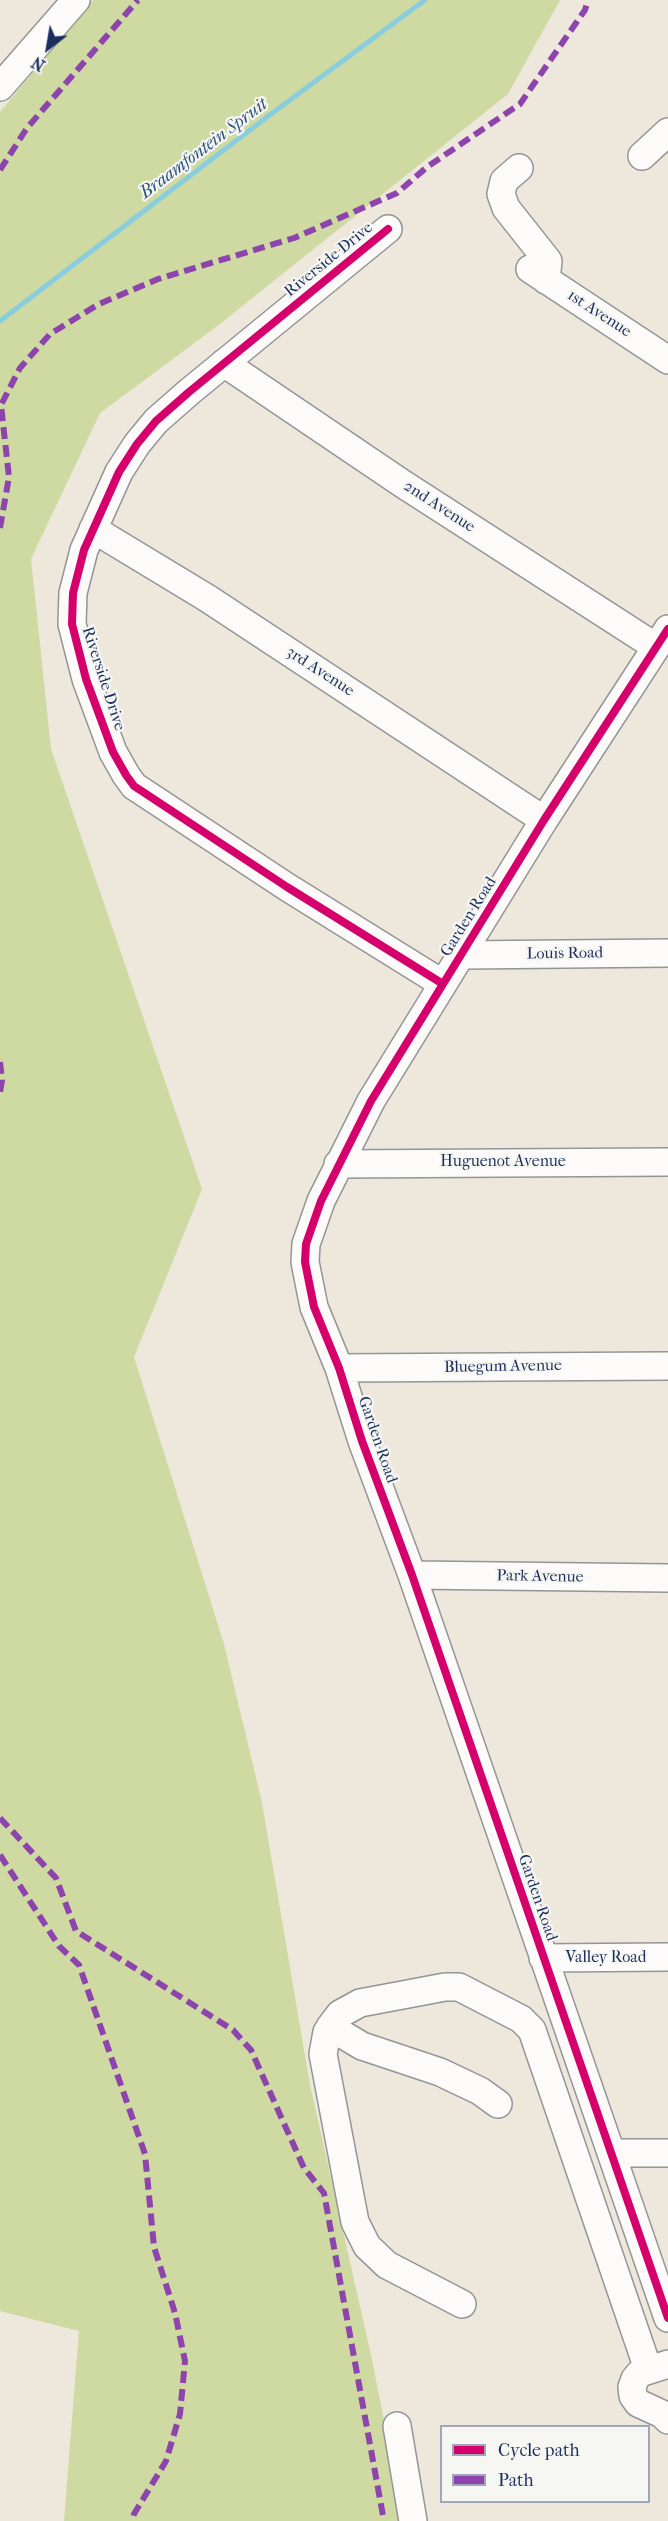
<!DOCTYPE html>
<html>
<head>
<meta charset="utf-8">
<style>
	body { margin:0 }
	#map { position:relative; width:668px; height:2521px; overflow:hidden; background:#ede7dc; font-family:"IM FELL French Canon",serif }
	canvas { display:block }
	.legend { position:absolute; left:440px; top:2425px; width:210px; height:78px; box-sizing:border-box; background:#f6f6f2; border:2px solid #9ea6b7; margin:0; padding:8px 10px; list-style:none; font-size:18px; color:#1b2f5e }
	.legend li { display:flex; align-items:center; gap:12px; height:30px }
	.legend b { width:30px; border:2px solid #9ea6b7 }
	.north { position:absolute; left:18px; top:18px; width:60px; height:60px; -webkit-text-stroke:4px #f6f6f2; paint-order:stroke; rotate:211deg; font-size:16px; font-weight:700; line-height:24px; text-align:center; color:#1b2f5e }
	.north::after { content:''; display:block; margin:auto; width:21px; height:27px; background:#1b2f5e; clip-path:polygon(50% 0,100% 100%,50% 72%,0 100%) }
</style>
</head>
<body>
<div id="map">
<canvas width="668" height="2521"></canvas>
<ul class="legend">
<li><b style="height:8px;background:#d6006c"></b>Cycle path</li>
<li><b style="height:8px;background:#8e44ad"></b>Path</li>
</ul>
<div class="north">N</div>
</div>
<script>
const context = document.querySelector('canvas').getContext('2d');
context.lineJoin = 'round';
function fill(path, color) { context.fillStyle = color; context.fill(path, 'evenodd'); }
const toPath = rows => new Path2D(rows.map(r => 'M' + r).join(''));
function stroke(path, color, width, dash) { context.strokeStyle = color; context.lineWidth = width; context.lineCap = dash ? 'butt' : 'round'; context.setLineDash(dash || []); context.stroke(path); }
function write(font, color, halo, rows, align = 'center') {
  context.font = font + ' "IM FELL French Canon",serif'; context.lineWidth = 4.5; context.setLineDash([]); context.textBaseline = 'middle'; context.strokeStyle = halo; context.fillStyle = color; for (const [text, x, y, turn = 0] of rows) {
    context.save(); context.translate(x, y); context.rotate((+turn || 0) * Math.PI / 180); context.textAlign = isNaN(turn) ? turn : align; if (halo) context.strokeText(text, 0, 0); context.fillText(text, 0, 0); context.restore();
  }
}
const green = toPath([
	[93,0,560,0,508,94,216,327,100,413,31,559,51,749,202,1189,134,1357,224,1644,262,1803,310,2085,371,2355,404,2521,64,2521,79,2331,0,2311,0,112]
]);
const stream = toPath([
	[0,321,271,114,425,0]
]);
const minor = toPath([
	[0,87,76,0],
	[642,156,668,132],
	[519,168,504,181,501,194,506,208,548,261,546,280],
	[388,229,189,392,156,421,137,444,119,472,84,550,73,593,72,624,86,679,113,752,126,775,134,786,287,887,443,984],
	[530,269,668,360],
	[224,363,403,484,656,647],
	[93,529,207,598,544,820],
	[668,629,544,820,371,1101,321,1201,306,1244,305,1262,314,1307,339,1368,362,1441,412,1575,668,2318],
	[462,955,668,953],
	[338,1164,668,1162],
	[339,1368,668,1366],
	[412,1575,668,1578],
	[543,1958,668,1957],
	[330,2027,362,2046,440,2072,480,2091,498,2104],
	[611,2153,668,2153],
	[462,2304,387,2265,367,2246,355,2222,323,2054,327,2032,333,2023,340,2014,360,2003,445,1987,459,1987,521,2019,532,2030,648,2369],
	[668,2364,640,2373,635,2379,632,2387,633,2396,638,2403,662,2414,668,2420],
	[397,2426,413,2521]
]);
const quiet = toPath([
	[0,170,27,128,138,0],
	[0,528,9,477,1,405,20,368,50,334,99,304,158,279,294,238,397,193,427,167,520,104,585,10,588,0],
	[0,1062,2,1080,0,1092],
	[0,1818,56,1878,76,1931,233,2030,251,2050,304,2168,324,2193,384,2521],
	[0,1855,59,1946,79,1965,145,2154,154,2247,175,2313,185,2361,180,2414,166,2461,134,2514,132,2521]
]);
const cycleway = toPath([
	[388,229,189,392,156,421,137,444,119,472,84,550,73,593,72,624,86,679,113,752,126,775,134,786,287,887,443,984],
	[668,629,544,820,371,1101,321,1201,306,1244,305,1262,314,1307,339,1368,362,1441,412,1575,668,2318]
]);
const streetNames = [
	["Riverside Drive",329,260,-39],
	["1st Avenue",599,314,33],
	["2nd Avenue",439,507,33],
	["3rd Avenue",320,672,33],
	["Riverside Drive",103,679,72],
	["Garden Road",469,917,-58],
	["Louis Road",565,954,-1],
	["Huguenot Avenue",503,1162],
	["Bluegum Avenue",503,1367,-1],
	["Garden Road",377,1440,71],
	["Park Avenue",540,1577,1],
	["Garden Road",537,1898,71],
	["Valley Road",606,1958]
];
const waterNames = [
	["Braamfontein Spruit",204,149,-37]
];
fill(green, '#cfd9a2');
stroke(stream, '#8acedd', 5);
stroke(minor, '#949597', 30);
stroke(minor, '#fcfbfa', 27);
stroke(quiet, '#8e44ad', 6, [12, 6]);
stroke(cycleway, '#d6006c', 8);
write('16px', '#1b2f5e', '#f6f6f2', streetNames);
write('italic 18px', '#2c547e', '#f6f6f2', waterNames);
</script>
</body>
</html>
